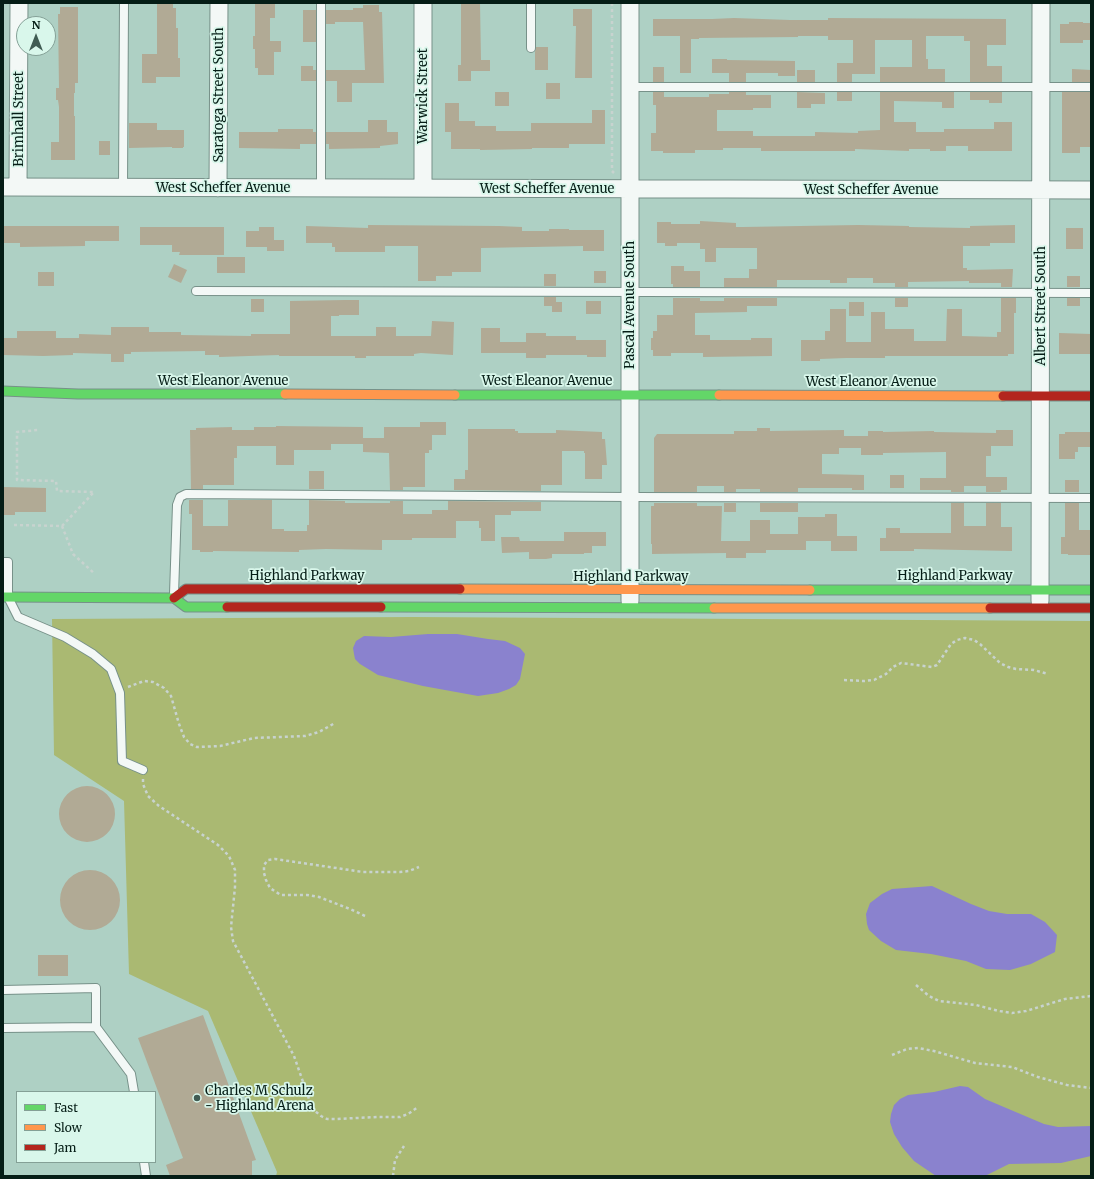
<!DOCTYPE html>
<html>
<head>
<meta charset="utf-8">
<style>
	body { margin:0 }
	#map { position:relative; width:1094px; height:1179px; overflow:hidden; background:#aed0c4; font-family:Merriweather,serif }
	canvas { display:block }
	.frame { position:absolute; inset:0; border:4px solid #051d16; pointer-events:none }
	.legend { position:absolute; left:16px; top:1091px; width:140px; height:72px; box-sizing:border-box; background:#d9f7eb; border:1px solid #84a096; margin:0; padding:5px 7px; list-style:none; font-size:12px; color:#051d16 }
	.legend li { display:flex; align-items:center; gap:8px; height:20px }
	.legend b { width:20px; border:1px solid #84a096 }
	.north { position:absolute; left:16px; top:16px; width:40px; height:40px; box-sizing:border-box; background:#d9f7eb; border:1px solid #84a096; border-radius:50%; rotate:0deg; font-size:11px; font-weight:700; line-height:16px; text-align:center; color:#051d16 }
	.north::after { content:''; display:block; margin:auto; width:14px; height:18px; background:#405c53; clip-path:polygon(50% 0,100% 100%,50% 72%,0 100%) }
</style>
</head>
<body>
<div id="map">
<canvas width="1094" height="1179"></canvas>
<div class="frame"></div>
<ul class="legend">
<li><b style="height:5px;background:#63d668"></b>Fast</li>
<li><b style="height:5px;background:#ff974d"></b>Slow</li>
<li><b style="height:5px;background:#b3261e"></b>Jam</li>
</ul>
<div class="north">N</div>
</div>
<script>
const context = document.querySelector('canvas').getContext('2d');
context.lineJoin = 'round';
function fill(path, color) { context.fillStyle = color; context.fill(path, 'evenodd'); }
const toPath = rows => new Path2D(rows.map(r => 'M' + r).join(''));
function stroke(path, color, width, dash) { context.strokeStyle = color; context.lineWidth = width; context.lineCap = dash ? 'butt' : 'round'; context.setLineDash(dash || []); context.stroke(path); }
function write(font, color, halo, rows, align = 'center') {
  context.font = font + ' Merriweather,serif'; context.lineWidth = 3.5; context.setLineDash([]); context.textBaseline = 'middle'; context.strokeStyle = halo; context.fillStyle = color; for (const [text, x, y, turn = 0] of rows) {
    context.save(); context.translate(x, y); context.rotate((+turn || 0) * Math.PI / 180); context.textAlign = isNaN(turn) ? turn : align; if (halo) context.strokeText(text, 0, 0); context.fillText(text, 0, 0); context.restore();
  }
}
const green = toPath([
	[413,617,1091,621,1091,1176,276,1176,277,1172,208,1011,129,974,124,801,54,755,52,619]
]);
const water = toPath([
	[428,634,457,634,488,639,505,641,520,648,525,654,520,679,516,685,509,689,498,693,478,696,423,686,378,675,360,664,355,659,354,654,353,648,356,641,364,636,391,637],
	[932,886,971,904,989,911,1007,914,1031,914,1045,922,1057,935,1055,952,1031,964,1010,970,986,969,966,961,931,954,896,950,881,941,869,930,867,924,866,914,870,903,882,894,892,889],
	[960,1086,968,1087,985,1099,1044,1124,1058,1127,1091,1126,1091,1156,1061,1163,1009,1164,985,1176,936,1176,914,1161,902,1147,894,1134,890,1122,891,1114,894,1105,900,1099,908,1095,934,1092]
]);
const building = toPath([
	[157,3,173,3,173,8,176,8,176,28,178,28,178,58,180,58,180,77,156,77,156,83,142,83,142,54,157,54],
	[255,3,275,3,275,18,270,18,270,41,281,41,281,52,274,52,274,75,258,75,258,68,255,68,255,49,253,49,253,36,255,36],
	[461,3,480,3,481,60,490,60,490,71,471,71,471,81,458,81,458,65,461,65],
	[363,5,379,5,379,12,382,12,384,83,352,83,352,102,337,102,337,81,326,81,326,70,365,70,363,22,335,22,335,24,326,24,326,10,353,10,353,8,363,8],
	[60,7,78,7,78,83,75,83,75,93,74,93,74,116,75,116,75,160,51,160,51,142,59,142,59,107,58,100,56,100,56,88,59,88,58,14,60,14],
	[573,9,592,9,592,78,575,78,576,26,573,26],
	[303,10,316,10,316,42,303,42],
	[734,18,790,20,828,20,828,18,1006,19,1006,45,987,45,987,66,1002,66,1002,82,970,82,970,41,964,41,964,36,926,36,926,59,928,59,928,69,945,69,945,82,880,82,880,67,912,67,912,40,875,40,875,74,852,74,852,82,837,82,837,63,853,63,853,40,828,40,828,36,798,36,798,37,699,38,699,39,691,39,691,73,680,73,680,36,653,36,653,19,712,19],
	[1069,22,1083,22,1083,23,1091,23,1091,40,1083,40,1083,43,1060,43,1060,24,1069,24],
	[536,47,548,47,548,70,535,70,535,52],
	[712,59,727,59,727,60,795,61,795,76,778,76,778,73,746,73,746,82,729,82,729,73,712,73],
	[301,66,313,66,313,70,316,70,316,81,301,81],
	[653,67,664,67,664,82,653,82],
	[1072,69,1091,70,1091,82,1072,82],
	[797,70,815,70,815,82,797,82],
	[546,83,560,83,560,99,546,99],
	[495,92,509,92,509,106,495,106],
	[653,92,664,92,664,97,709,97,709,94,729,94,729,92,746,92,746,95,771,95,771,108,753,108,753,110,717,110,717,131,753,131,753,136,815,136,815,132,858,133,858,131,880,130,880,92,954,92,954,108,942,108,942,102,894,101,894,122,916,122,916,132,944,132,944,129,994,129,994,122,1012,122,1012,151,968,151,968,146,946,146,946,151,930,151,930,149,909,149,909,151,855,149,855,151,761,151,761,148,723,148,723,150,695,150,695,153,663,153,663,151,651,151,651,133,656,133,656,105,653,105],
	[797,92,825,93,825,104,811,104,811,108,797,108],
	[837,92,852,92,852,101,837,101],
	[970,92,1002,92,1002,103,989,103,989,100,970,100],
	[1062,92,1091,92,1091,147,1080,147,1080,153,1062,153],
	[445,103,459,103,459,121,475,121,475,126,496,126,496,131,531,131,531,123,592,123,592,110,605,110,605,144,569,144,569,148,532,148,532,149,480,150,480,149,451,149,451,132,445,132],
	[368,120,387,120,387,132,398,132,398,144,380,146,380,148,329,149,329,144,326,144,326,132,368,132],
	[129,123,157,123,157,130,184,130,184,147,183,147,183,148,172,148,172,147,129,148],
	[278,129,313,129,313,132,316,132,316,144,300,144,300,149,239,148,239,132,278,132],
	[99,141,110,141,110,155,99,155],
	[700,221,736,223,736,227,743,227,858,225,909,226,909,227,970,228,970,226,1015,225,1015,243,990,243,990,246,963,246,963,268,967,268,967,270,1013,269,1012,287,1001,287,1001,283,969,283,969,281,908,282,908,287,895,287,895,283,873,283,873,278,847,278,847,283,830,283,830,280,777,280,777,287,724,287,724,278,749,278,749,269,757,269,757,248,716,248,716,262,705,262,705,249,700,249,700,243,677,243,677,246,665,246,665,243,657,243,657,222,671,222,671,224,700,224],
	[368,225,499,226,522,227,522,231,549,231,549,229,569,229,569,230,604,230,604,251,583,251,583,246,481,248,481,272,452,272,452,276,436,276,436,281,418,281,418,246,385,246,385,252,335,252,335,247,332,247,332,243,306,243,306,226,368,228],
	[3,226,119,226,119,241,85,241,85,246,20,247,20,243,3,243],
	[140,227,224,227,224,255,179,255,180,252,172,252,172,245,140,245],
	[259,227,274,227,274,240,284,240,284,251,267,251,267,247,246,247,246,231,259,231],
	[1066,228,1083,228,1083,249,1066,249],
	[217,257,245,257,245,273,217,273],
	[174,264,187,270,181,283,168,277],
	[671,266,684,266,684,271,700,271,700,287,673,287,673,284,671,284],
	[594,271,606,271,606,283,594,283],
	[38,272,54,272,54,286,38,286],
	[544,274,556,274,556,286,544,286],
	[1067,276,1080,276,1080,287,1067,287],
	[544,297,556,297,556,302,562,302,562,312,552,312,552,306,544,306],
	[673,298,700,298,700,301,724,301,724,298,777,298,777,306,747,306,747,312,695,313,695,335,710,335,710,340,751,340,751,338,772,338,772,356,703,357,703,353,671,353,671,356,653,356,653,350,651,350,651,338,653,338,653,331,657,331,657,315,673,315],
	[895,298,908,298,908,307,895,307],
	[1001,298,1016,298,1016,313,1014,313,1014,354,1008,354,1008,356,885,356,885,358,846,358,820,359,820,361,801,361,801,340,825,340,825,331,830,331,830,309,846,309,846,342,871,342,871,312,885,312,885,329,914,329,914,341,946,341,947,309,962,309,962,336,997,337,997,332,1001,332],
	[1067,298,1080,298,1080,306,1067,306],
	[251,299,264,299,264,312,251,312],
	[345,300,359,300,359,315,339,315,339,316,331,316,331,336,376,336,376,327,396,327,396,336,431,336,432,321,454,322,453,355,421,353,414,354,414,356,366,356,366,358,355,358,355,356,279,356,279,355,219,357,219,355,205,355,205,351,131,352,131,354,124,354,124,362,111,362,111,354,73,353,73,355,43,356,3,355,3,338,17,338,17,331,56,331,56,338,79,338,79,334,111,335,111,327,149,327,149,332,181,332,181,335,251,336,251,334,290,334,290,301],
	[586,301,601,301,601,314,586,314],
	[849,302,864,302,864,316,849,316],
	[481,328,500,328,500,342,526,342,526,333,546,333,546,336,576,336,576,340,606,340,606,357,587,357,587,355,546,355,546,358,526,358,526,353,481,353],
	[1059,333,1091,334,1091,354,1059,354],
	[420,422,446,422,446,435,432,435,432,450,429,450,429,453,425,453,425,487,403,487,403,490,390,490,389,453,363,452,363,444,331,444,331,450,294,450,294,465,276,465,276,446,237,446,237,458,234,458,234,485,203,485,203,489,191,489,190,430,196,430,196,428,232,427,232,430,254,430,254,427,276,427,276,426,363,427,363,438,384,438,384,427,420,427],
	[757,428,770,428,770,431,844,430,844,436,868,436,868,431,883,431,883,432,934,431,934,432,996,433,996,430,1013,430,1013,446,991,446,991,456,986,456,986,477,1007,477,1007,490,1001,490,1001,492,986,492,986,486,964,486,964,492,951,492,951,490,920,490,920,478,946,478,946,452,883,453,883,455,861,455,861,448,839,448,839,454,822,454,822,474,864,475,864,490,852,490,852,488,798,488,798,492,760,492,760,489,736,489,736,492,724,492,724,486,697,486,697,492,654,492,654,438,657,434,734,434,734,431,757,431],
	[468,429,515,429,515,431,518,431,518,433,556,433,556,430,602,432,602,439,605,439,607,465,602,465,602,479,585,479,585,453,584,453,584,451,562,451,562,485,541,485,541,491,454,490,454,479,465,479,465,470,468,470],
	[1065,432,1091,432,1091,447,1078,447,1078,452,1075,452,1075,459,1059,459,1059,434,1065,434],
	[309,471,324,471,324,489,309,489],
	[890,475,904,475,904,488,890,488],
	[1065,480,1079,480,1079,492,1065,492],
	[3,487,46,488,46,512,15,512,15,515,3,515],
	[189,500,203,500,203,526,228,526,228,500,272,500,272,529,284,529,284,531,307,531,307,525,309,525,309,500,345,501,345,503,390,503,390,501,403,501,403,514,432,514,432,510,448,510,448,501,541,502,541,511,511,511,511,515,495,515,495,541,481,541,481,528,479,528,479,521,456,521,456,538,412,538,412,540,382,540,382,550,326,549,299,550,299,552,213,551,213,552,200,552,200,550,192,550,192,514,189,514],
	[654,503,697,503,697,506,722,506,721,541,750,541,750,520,770,520,770,534,798,534,798,517,825,517,825,514,837,514,837,536,857,536,857,551,831,551,831,541,806,541,806,550,766,550,766,553,746,553,746,558,726,558,726,553,652,554,652,544,651,544,651,506,654,506],
	[724,503,736,503,736,512,724,512],
	[760,503,798,503,798,512,760,512],
	[951,503,964,503,964,526,986,526,986,503,1001,503,1001,527,1012,527,1012,551,914,549,914,551,880,551,880,538,886,538,886,528,900,528,900,533,951,533],
	[1065,503,1079,503,1079,530,1091,530,1091,555,1068,555,1068,554,1061,554,1061,537,1065,537],
	[564,532,606,532,606,546,592,546,592,553,584,553,584,554,552,554,552,558,546,559,529,559,529,552,502,553,501,537,519,537,520,541,564,541],
	'59 814a28 28 0 1 1 56 0a28 28 0 1 1-56 0Z',
	'60 900a30 30 0 1 1 60 0a30 30 0 1 1-60 0Z',
	[38,955,68,955,68,976,38,976],
	[203,1015,256,1160,252,1161,252,1176,170,1176,166,1165,183,1158,138,1038]
]);
const path = toPath([
	[612,3,612,171,614,173],
	[14,525,62,526,94,492,57,491,56,481,17,480,17,432,38,430],
	[62,526,73,554,95,574],
	[844,680,864,681,874,680,886,674,893,667,901,663,932,667,937,665,951,644,957,640,965,638,974,640,980,644,1000,663,1008,667,1016,669,1034,670,1048,674],
	[128,687,144,681,153,682,164,688,171,696,179,724,184,737,190,744,197,747,220,746,254,738,305,736,319,732,335,723],
	[143,779,143,784,148,796,159,806,218,845,229,856,235,870,235,887,231,927,233,941,294,1056,309,1099,315,1111,321,1116,327,1119,337,1119,377,1117,400,1117,408,1114,418,1107],
	[365,916,350,909,319,897,307,895,281,895,276,892,270,888,266,880,264,873,264,865,268,860,275,859,363,872,400,872,409,871,419,867],
	[916,985,929,996,939,1001,976,1005,999,1011,1012,1013,1026,1011,1065,999,1091,996],
	[892,1055,907,1049,918,1048,934,1051,975,1063,1012,1067,1038,1077,1067,1085,1091,1088],
	[393,1176,395,1160,404,1146]
]);
const lane = toPath([
	[531,3,531,48],
	[630,87,1091,87],
	[123,187,124,3],
	[321,188,321,3],
	[196,291,1091,293],
	[3,562,8,562,8,597,18,617,65,637,93,654,111,669,120,693,122,761,143,770],
	[174,594,177,505,180,497,186,494,630,497,1091,498],
	[3,990,96,988,96,1027,131,1074,134,1092],
	[3,1028,96,1027],
	[144,1162,146,1176]
]);
const street = toPath([
	[423,3,423,188],
	[3,187,1091,190],
	[18,187,19,3],
	[218,188,219,3],
	[630,601,630,3],
	[1040,601,1041,3]
]);
const fast = toPath([
	[3,391,78,394,285,394],
	[455,395,719,395],
	[810,590,1091,590],
	[3,597,174,598,186,607,227,607],
	[381,607,714,608]
]);
const slow = toPath([
	[285,394,455,395],
	[719,395,1003,396],
	[460,589,810,590],
	[714,608,990,608]
]);
const jam = toPath([
	[1003,396,1091,396],
	[174,598,186,589,460,589],
	[227,607,381,607],
	[990,608,1091,608]
]);
const markers = [
	[197,1098,4,"#405c53"]
];
const streetNames = [
	["Saratoga Street South",219,95,-90],
	["Warwick Street",423,96,-90],
	["Brimhall Street",19,119,-90],
	["West Scheffer Avenue",223,188],
	["West Scheffer Avenue",547,189],
	["West Scheffer Avenue",871,190],
	["Pascal Avenue South",630,305,-90],
	["Albert Street South",1041,306,-90],
	["West Eleanor Avenue",223,381],
	["West Eleanor Avenue",547,381],
	["West Eleanor Avenue",871,382],
	["Highland Parkway",307,576],
	["Highland Parkway",955,576],
	["Highland Parkway",631,577]
];
const poiNames = [
	["Charles M Schulz",205,1091],
	["- Highland Arena",205,1106]
];
fill(green, '#aab972');
fill(water, '#8a82ce');
fill(building, '#b1aa95');
stroke(lane, '#779189', 10);
stroke(street, '#779189', 19);
stroke(fast, '#779189', 11);
stroke(slow, '#779189', 11);
stroke(jam, '#779189', 11);
stroke(path, '#c8d3cf', 2.5, [3, 3]);
stroke(lane, '#f3f8f6', 8);
stroke(street, '#f3f8f6', 17);
stroke(fast, '#63d668', 9);
stroke(slow, '#ff974d', 9);
stroke(jam, '#b3261e', 9);
for (const [x, y, r, color] of markers) { const dot = new Path2D(); dot.arc(x, y, r, 0, 2 * Math.PI); context.fillStyle = color; context.fill(dot); stroke(dot, '#d9f7eb', 1.5); }
write('13px', '#051d16', '#d9f7eb', streetNames);
write('13px', '#051d16', '#d9f7eb', poiNames, 'left');
</script>
</body>
</html>
